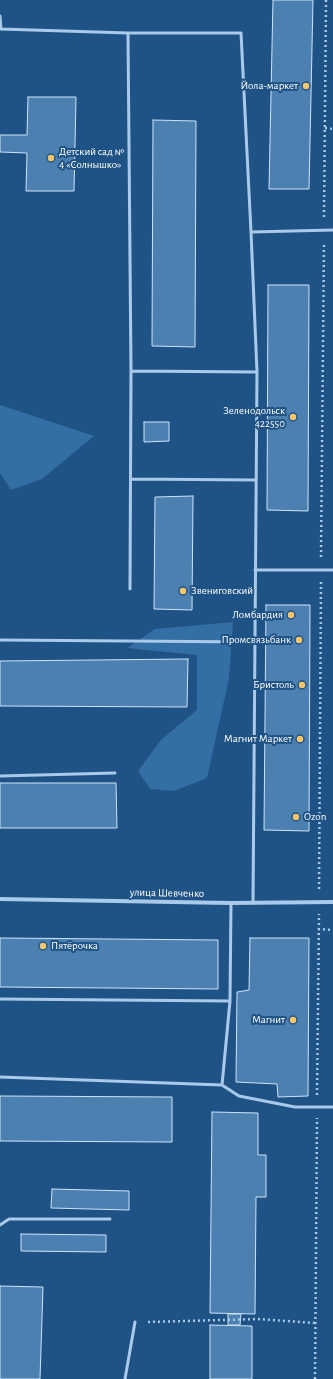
<!DOCTYPE html>
<html>
<head>
<meta charset="utf-8">
<style>
	body { margin:0 }
	canvas { display:block; background:#1f5386 }
</style>
</head>
<body>
<canvas width="333" height="1379"></canvas>
<script>
const context = document.querySelector('canvas').getContext('2d');
context.lineJoin = 'round';
function fill(path, color) { context.fillStyle = color; context.fill(path, 'evenodd'); }
const toPath = rows => new Path2D(rows.map(r => 'M' + r).join(''));
function stroke(path, color, width, dash) { context.strokeStyle = color; context.lineWidth = width; context.lineCap = dash ? 'butt' : 'round'; context.setLineDash(dash || []); context.stroke(path); }
function write(font, color, halo, rows, align = 'center') {
  context.font = font + ' "Alegreya Sans",sans-serif'; context.lineWidth = 4; context.setLineDash([]); context.textBaseline = 'middle'; context.strokeStyle = halo; context.fillStyle = color; for (const [text, x, y, turn = 0] of rows) {
    context.save(); context.translate(x, y); context.rotate((+turn || 0) * Math.PI / 180); context.textAlign = isNaN(turn) ? turn : align; if (halo) context.strokeText(text, 0, 0); context.fillText(text, 0, 0); context.restore();
  }
}
const green = toPath([
	[0,405,94,436,42,479,11,490,0,473],
	[233,622,229,678,207,778,174,791,150,789,138,771,161,740,197,710,197,655,127,648,155,629]
]);
const building = toPath([
	[273,0,313,0,309,189,269,189,273,0],
	[28,97,76,97,74,191,26,191,27,153,0,152,0,135,27,135,28,97],
	[153,120,196,121,195,347,152,346,153,120],
	[268,285,309,285,308,511,267,510,268,285],
	[144,422,169,422,169,441,144,442,144,422],
	[193,496,192,610,154,609,155,497,193,496],
	[266,605,310,605,309,831,264,830,266,605],
	[188,659,187,707,0,706,0,661,188,659],
	[0,783,116,783,117,828,0,828,0,783],
	[0,938,218,940,218,989,0,987,0,938],
	[250,938,309,938,308,1096,278,1097,277,1084,236,1082,237,992,249,990,250,938],
	[0,1096,172,1097,172,1142,0,1141,0,1096],
	[212,1112,258,1113,258,1155,266,1155,266,1197,256,1197,255,1314,210,1313,212,1112],
	[52,1189,129,1191,129,1210,51,1208,52,1189],
	[21,1234,106,1235,106,1252,21,1251,21,1234],
	[0,1286,43,1287,40,1379,0,1379,0,1286],
	[228,1314,241,1314,240,1325,228,1325,228,1314],
	[210,1325,252,1326,252,1379,210,1379,210,1325]
]);
const path = toPath([
	[325,128,333,129],
	[324,217,326,0],
	[321,557,324,242],
	[319,889,321,582],
	[318,929,333,930],
	[317,1095,319,914],
	[148,1322,258,1319,315,1323],
	[315,1379,317,1118]
]);
const service = toPath([
	[0,16,1,29],
	[0,29,128,33,241,33,251,232,257,372,253,903],
	[128,33,131,371,130,589],
	[251,232,333,230],
	[131,371,257,372],
	[131,479,256,480],
	[255,570,333,570],
	[0,640,255,642],
	[0,776,115,773],
	[0,999,230,1001,231,903],
	[0,1077,222,1085,239,1096,295,1107,333,1107],
	[222,1085,230,1001],
	[0,1225,9,1219,110,1219],
	[125,1379,135,1322]
]);
const minor = toPath([
	[0,899,231,903,333,902]
]);
const markers = [
	[306,86,4,"#f8c569"],
	[51,158,4,"#f8c569"],
	[293,417,4,"#f8c569"],
	[183,591,4,"#f8c569"],
	[291,615,4,"#f8c569"],
	[299,640,4,"#f8c569"],
	[302,685,4,"#f8c569"],
	[300,739,4,"#f8c569"],
	[296,817,4,"#f8c569"],
	[43,946,4,"#f8c569"],
	[293,1020,4,"#f8c569"]
];
const poiNames = [
	["Йола-маркет",298,86],
	["Детский сад №",59,152,"left"],
	["4 «Солнышко»",59,165,"left"],
	["Зеленодольск",285,411],
	["422550",285,424],
	["Звениговский",191,591,"left"],
	["Ломбардия",283,615],
	["Промсвязьбанк",291,640],
	["Бристоль",294,685],
	["Магнит Маркет",292,739],
	["Ozon",304,817,"left"],
	["Пятёрочка",51,946,"left"],
	["Магнит",285,1020]
];
const streetNames = [
	["улица Шевченко",167,893,1]
];
fill(green, '#336ea4');
fill(building, '#4c80b1');
stroke(building, '#cde3f8', 1);
stroke(path, '#a9caea', 2.5, [2, 3]);
stroke(service, '#a9caea', 3);
stroke(minor, '#a9caea', 4);
for (const [x, y, r, color] of markers) { const dot = new Path2D(); dot.arc(x, y, r, 0, 2 * Math.PI); context.fillStyle = color; context.fill(dot); stroke(dot, '#1f5386', 1.5); }
write('11px', '#fff', '#1f5386', poiNames, 'right');
write('11px', '#fff', '#1f5386', streetNames);
</script>
</body>
</html>
